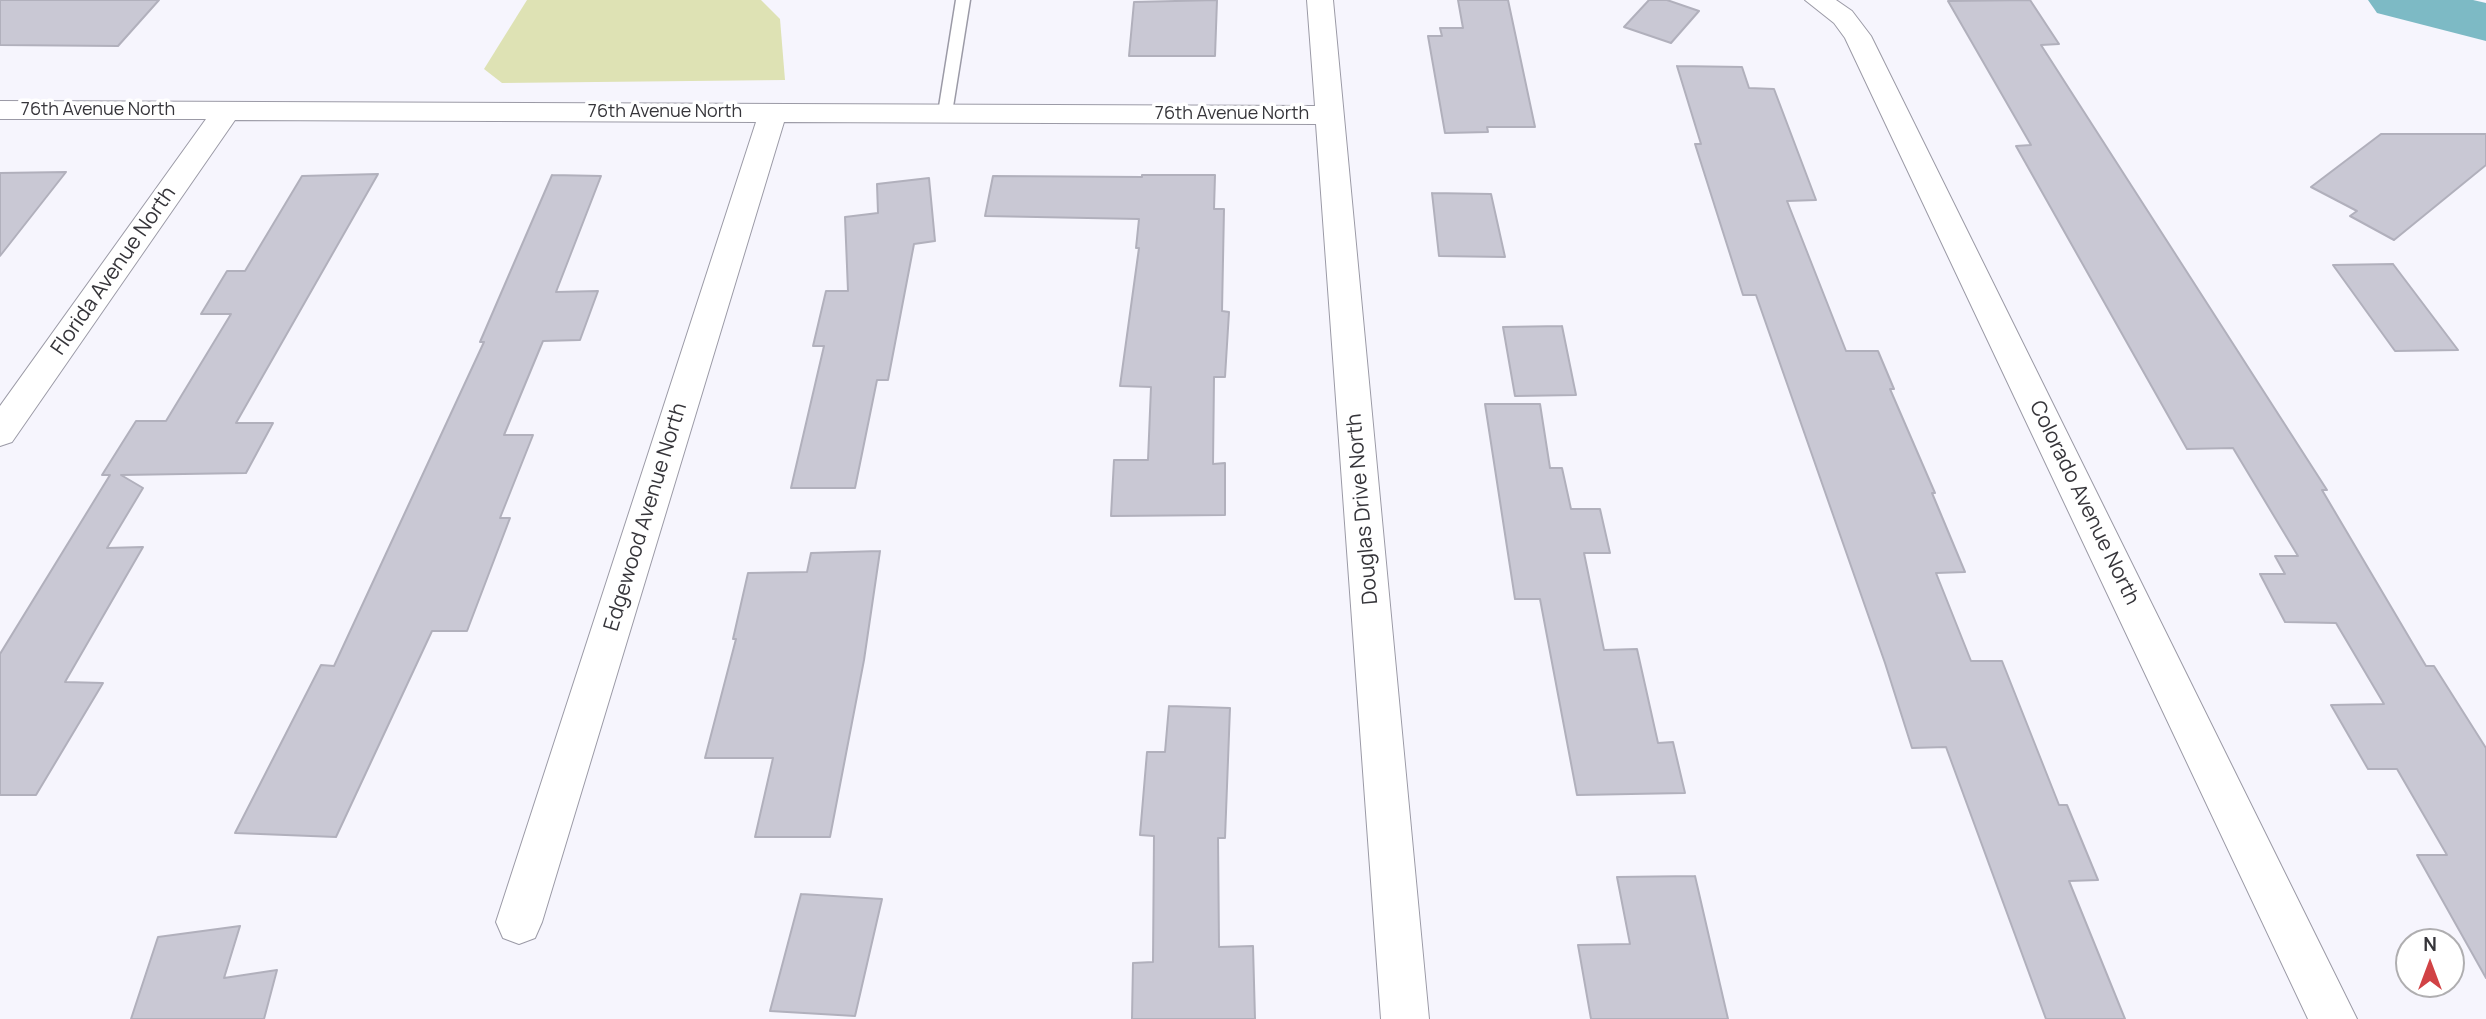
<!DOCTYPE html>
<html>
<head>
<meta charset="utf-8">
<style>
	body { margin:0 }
	#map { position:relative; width:2486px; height:1019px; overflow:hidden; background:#f6f5fd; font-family:Manrope,sans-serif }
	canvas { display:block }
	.north { position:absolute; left:2395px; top:928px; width:70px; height:70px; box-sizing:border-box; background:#fff; border:2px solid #afaeb0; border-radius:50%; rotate:0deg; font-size:19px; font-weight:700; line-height:28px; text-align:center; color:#36353a }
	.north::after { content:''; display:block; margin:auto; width:24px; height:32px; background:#d14245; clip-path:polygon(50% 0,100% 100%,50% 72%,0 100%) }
</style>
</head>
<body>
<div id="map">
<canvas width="2486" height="1019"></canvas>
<div class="north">N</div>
</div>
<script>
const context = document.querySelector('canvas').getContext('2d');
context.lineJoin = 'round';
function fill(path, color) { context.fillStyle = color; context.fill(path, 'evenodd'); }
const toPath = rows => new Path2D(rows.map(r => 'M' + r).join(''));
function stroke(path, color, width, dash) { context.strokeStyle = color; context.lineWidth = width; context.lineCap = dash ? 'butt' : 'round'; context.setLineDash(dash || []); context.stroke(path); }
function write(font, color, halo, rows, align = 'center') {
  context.font = font + ' Manrope,sans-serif'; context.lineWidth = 7; context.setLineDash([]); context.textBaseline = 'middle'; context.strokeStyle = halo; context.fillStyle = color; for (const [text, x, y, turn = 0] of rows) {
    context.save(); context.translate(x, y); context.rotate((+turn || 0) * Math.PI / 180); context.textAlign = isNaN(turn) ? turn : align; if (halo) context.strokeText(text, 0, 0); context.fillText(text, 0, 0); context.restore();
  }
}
const green = toPath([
	[527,0,761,0,780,19,785,80,502,83,484,69]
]);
const river = toPath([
	[2368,0,2473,0,2486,3,2486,41,2377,13,2368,0]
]);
const building = toPath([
	[0,0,159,0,118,46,0,45,0,0],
	[1217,0,1215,56,1129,56,1134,2,1217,0],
	[1458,0,1508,0,1535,127,1487,127,1488,132,1445,133,1428,36,1442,36,1440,28,1463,28,1458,0],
	[1649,0,1667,0,1699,11,1671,43,1624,27,1649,0],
	[2030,0,2059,44,2041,45,2327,490,2322,490,2426,666,2434,666,2486,748,2486,978,2417,855,2447,855,2397,769,2368,769,2331,705,2384,704,2336,623,2285,622,2260,574,2285,574,2275,556,2298,556,2233,448,2187,449,2016,146,2031,145,1948,1,2030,0],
	[1677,66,1742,67,1749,88,1774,89,1816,200,1787,201,1846,351,1878,351,1894,389,1890,389,1935,493,1932,493,1965,572,1936,573,1971,661,2002,661,2059,805,2067,805,2098,880,2069,881,2125,1019,2046,1019,1946,747,1912,748,1885,663,1756,295,1743,295,1695,144,1701,144,1677,66],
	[2381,134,2486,134,2486,165,2394,240,2350,216,2357,211,2311,187,2381,134],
	[66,172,0,256,0,173,66,172],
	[378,174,236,423,273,423,246,473,121,475,143,488,107,548,143,547,65,682,103,683,36,795,0,795,0,654,110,475,102,475,136,421,166,421,231,314,201,314,227,271,245,271,302,176,378,174],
	[552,175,601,176,556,292,598,291,580,340,543,341,504,435,533,435,500,518,510,518,467,631,432,631,336,837,235,833,321,665,334,666,484,342,480,342,552,175],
	[1142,175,1215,175,1214,209,1224,209,1222,311,1229,312,1225,377,1214,377,1213,464,1225,463,1225,515,1111,516,1114,460,1148,460,1151,387,1120,386,1139,248,1136,248,1139,219,985,216,993,176,1142,177,1142,175],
	[929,178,935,241,914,244,888,380,877,380,855,488,791,488,824,346,813,346,826,291,848,291,845,217,878,213,877,184,929,178],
	[1432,193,1491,194,1505,257,1439,256,1432,193],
	[2393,264,2458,350,2395,351,2333,265,2393,264],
	[1562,326,1576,395,1515,396,1503,327,1562,326],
	[1485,404,1540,404,1550,468,1562,468,1571,509,1600,509,1610,553,1584,553,1604,650,1637,649,1658,743,1673,742,1685,793,1577,795,1540,599,1515,599,1485,404],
	[880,551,864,660,830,837,755,837,773,758,705,758,736,639,733,639,748,573,807,572,811,553,880,551],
	[1169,706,1230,708,1225,838,1218,838,1219,947,1253,946,1255,1019,1132,1019,1133,963,1153,962,1154,836,1140,835,1147,752,1165,752,1169,706],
	[1695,876,1728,1019,1591,1019,1578,945,1630,944,1617,877,1695,876],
	[801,894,882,899,855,1016,770,1011,801,894],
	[240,926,224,978,277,970,264,1019,131,1019,158,937,240,926]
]);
const service = toPath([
	[956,0,970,0,952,113,945,118,938,113,956,0]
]);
const minor = toPath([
	[1307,0,1333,0,1429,1019,1381,1019,1316,124,784,122,542,922,535,938,519,944,503,938,496,922,756,122,235,120,12,442,0,446,0,406,206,119,0,119,0,101,1315,106,1307,0],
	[1805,0,1836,0,1852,11,1871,36,2357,1019,2308,1019,1845,38,1834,23,1805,0]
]);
const farStreetnames = [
	["76th Avenue North",98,110],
	["76th Avenue North",665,112],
	["76th Avenue North",1232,114]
];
const streetNames = [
	["Florida Avenue North",114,271,-55],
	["Colorado Avenue North",2084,503,64],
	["Douglas Drive North",1363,509,-95],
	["Edgewood Avenue North",646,517,-73]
];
fill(green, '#dee2b4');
fill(river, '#7dbac5');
fill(building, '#c9c8d4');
stroke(building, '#b1b0bc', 2);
stroke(service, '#9b9aa6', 3);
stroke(minor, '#9b9aa6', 2);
fill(service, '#fff');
fill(minor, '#fff');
write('18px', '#36353a', '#fff', farStreetnames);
write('21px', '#36353a', '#fff', streetNames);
</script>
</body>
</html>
